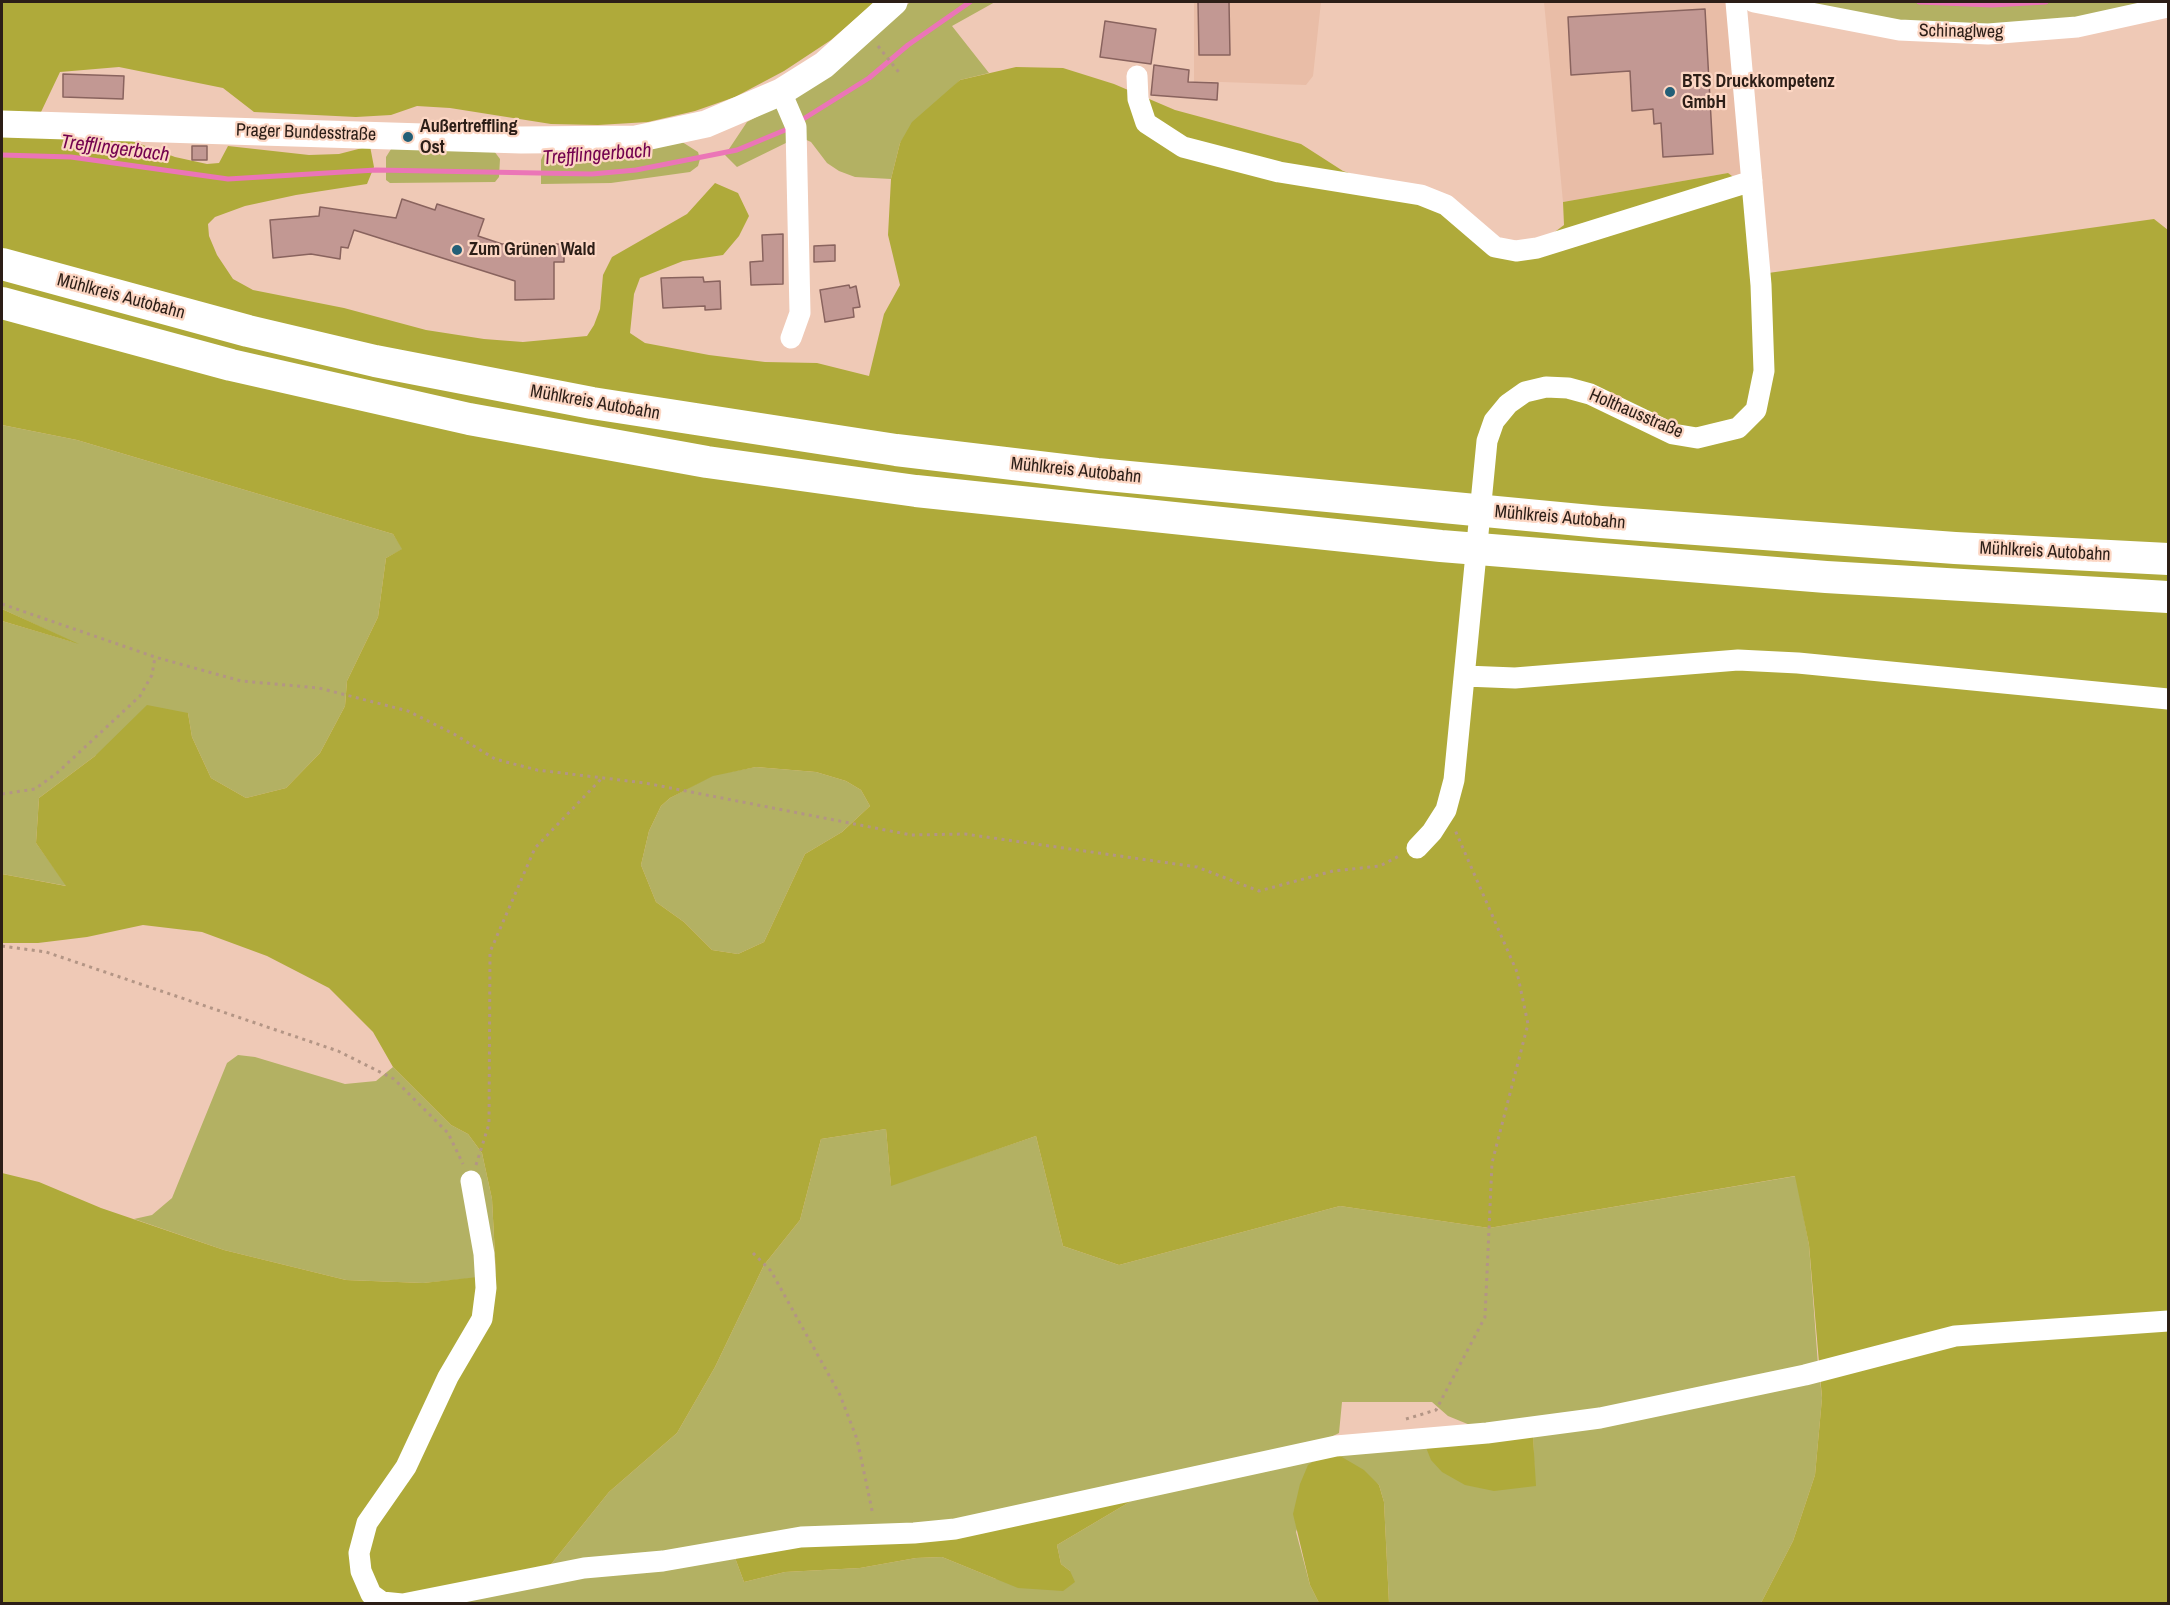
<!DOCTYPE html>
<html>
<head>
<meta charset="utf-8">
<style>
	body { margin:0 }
	#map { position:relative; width:2170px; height:1605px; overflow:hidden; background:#efc9b6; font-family:"Archivo Narrow",sans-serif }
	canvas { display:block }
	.frame { position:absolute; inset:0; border:3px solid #2c1e17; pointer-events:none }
</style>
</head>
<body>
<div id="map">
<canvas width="2170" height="1605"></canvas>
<div class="frame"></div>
</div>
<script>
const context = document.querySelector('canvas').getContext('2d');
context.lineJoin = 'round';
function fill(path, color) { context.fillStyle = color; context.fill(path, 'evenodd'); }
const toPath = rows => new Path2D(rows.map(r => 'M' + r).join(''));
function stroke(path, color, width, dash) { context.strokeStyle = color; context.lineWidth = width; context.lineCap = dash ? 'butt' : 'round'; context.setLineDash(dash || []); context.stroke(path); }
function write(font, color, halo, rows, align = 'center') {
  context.font = font + ' "Archivo Narrow",sans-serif'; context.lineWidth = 4.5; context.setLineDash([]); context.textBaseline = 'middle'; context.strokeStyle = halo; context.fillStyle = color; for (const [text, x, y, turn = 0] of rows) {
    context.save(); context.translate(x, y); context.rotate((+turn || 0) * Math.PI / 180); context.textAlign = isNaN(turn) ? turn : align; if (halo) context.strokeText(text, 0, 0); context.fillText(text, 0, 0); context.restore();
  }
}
const built = toPath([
	[1194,2,1321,2,1313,76,1306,85,1194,81],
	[1544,2,1723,2,1728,4,1748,195,1728,173,1563,202]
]);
const green = toPath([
	[910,2,995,2,952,26,989,73,960,80,900,143,891,179,855,177,839,171,827,163,811,142,802,138,795,107,795,95,882,29],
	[1788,2,2163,2,2107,13,2014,26,1923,24],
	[779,105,790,141,737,167,725,155,747,122],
	[679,140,698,152,700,159,698,166,690,172,611,183,541,184,541,160,545,151],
	[393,146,494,151,500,159,499,177,495,182,390,183,386,180,386,157],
	[2,425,77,440,393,534,403,549,386,558,378,617,347,681,345,706,320,753,286,788,246,798,211,778,192,737,188,713,95,756,39,798,36,843,67,886,2,874,2,621,73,642,2,609],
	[756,767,816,772,846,781,861,790,870,806,842,832,805,854,764,942,738,954,712,950,684,922,656,902,641,865,649,831,661,806,670,798,713,775],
	[238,1055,255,1057,345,1084,376,1081,393,1067,451,1125,468,1134,482,1153,492,1199,496,1276,423,1283,346,1280,224,1250,134,1219,152,1215,172,1198,227,1063],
	[886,1129,891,1185,1036,1136,1063,1246,1119,1265,1340,1206,1489,1228,1796,1176,1809,1245,1818,1365,1601,1412,1470,1425,1448,1416,1432,1402,1342,1402,1339,1433,1321,1442,958,1522,548,1568,609,1492,677,1433,715,1367,764,1265,800,1220,821,1139],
	[1820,1379,1822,1398,1815,1475,1793,1541,1761,1603,1389,1603,1384,1502,1379,1485,1335,1453,1425,1445,1535,1486,1533,1436],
	[1322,1456,1296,1532,1310,1585,1319,1603,437,1604,554,1580,734,1555,744,1582,785,1572,860,1568,916,1558,942,1557,996,1579,1070,1571,1061,1564,1057,1545,1138,1497]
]);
const forest = toPath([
	[2,2,875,2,831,40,784,71,735,97,695,111,648,122,598,125,551,124,450,108,417,106,391,115,356,117,254,112,223,88,119,67,60,72,32,131,116,135,175,157,207,164,219,163,228,146,309,155,339,154,370,146,374,167,367,184,296,195,245,206,215,217,208,224,209,236,217,255,233,279,253,290,344,308,426,330,484,339,523,342,587,336,594,325,600,309,603,275,612,257,687,214,715,183,738,193,749,216,739,236,723,255,683,261,640,278,634,294,630,333,645,343,709,355,765,362,817,363,869,376,884,314,900,285,888,235,891,179,900,143,912,122,960,80,1016,67,1063,68,1114,84,1175,110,1301,144,1343,171,1378,183,1517,246,1548,237,1564,225,1563,202,1728,173,1740,182,1748,195,1754,275,2154,219,2168,230,2168,1603,1761,1603,1793,1541,1815,1475,1822,1398,1809,1245,1795,1176,1489,1228,1340,1206,1119,1265,1063,1246,1036,1136,891,1186,886,1129,821,1139,800,1220,764,1265,715,1367,677,1433,609,1492,548,1568,397,1603,2,1603,2,1173,39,1182,101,1208,224,1250,346,1280,423,1283,496,1275,492,1199,482,1153,468,1134,451,1125,393,1067,373,1032,329,988,267,956,202,932,143,925,87,937,38,943,2,943,2,874,66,886,36,843,39,798,95,756,147,705,188,713,192,737,211,778,246,798,286,788,320,753,345,706,347,681,378,617,386,558,402,549,393,534,77,440,2,425],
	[756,767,816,772,846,781,861,790,870,806,842,832,805,854,764,942,738,954,712,950,684,922,656,902,641,865,649,831,661,806,670,798,713,776],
	[2,609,79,644,2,621],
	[1533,1436,1536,1486,1494,1491,1465,1485,1442,1472,1431,1460,1425,1445],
	[1335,1453,1364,1470,1379,1485,1384,1502,1389,1603,1319,1603,1310,1585,1293,1514,1300,1484,1308,1465,1322,1456],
	[1138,1497,1057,1545,1061,1564,1070,1571,1075,1582,1063,1591,1018,1588,942,1557,916,1558,860,1568,785,1572,744,1582,734,1555]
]);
const stream = toPath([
	[1919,2,1992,5,2046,2],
	[800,121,869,78,908,45,970,2],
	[2,155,71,157,228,179,376,170,592,174,636,170,737,150,790,128]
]);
const building = toPath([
	[1198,2,1229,2,1230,55,1199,55,1198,2],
	[1705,9,1713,154,1663,157,1661,123,1654,124,1653,109,1632,111,1630,71,1571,75,1568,17,1705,9],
	[1105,21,1156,29,1151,64,1100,57,1105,21],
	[1154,65,1189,70,1188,82,1218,83,1217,100,1151,95,1154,65],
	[63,74,124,76,123,99,63,97,63,74],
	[192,146,207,146,207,160,192,160,192,146],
	[402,199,435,210,437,204,484,219,478,236,502,244,564,244,564,262,554,262,554,299,515,300,515,281,354,230,348,248,341,247,340,259,311,254,273,258,270,220,319,216,320,207,396,218,402,199],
	[783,234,783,284,751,285,750,262,763,261,762,235,783,234],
	[835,245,835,261,814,262,814,246,835,245],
	[703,277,704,282,720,281,721,309,705,310,705,306,663,308,661,278,703,277],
	[849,285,850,288,856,286,860,307,853,308,854,317,825,322,820,290,849,285]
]);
const path = toPath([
	[878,46,901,75],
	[2,604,155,657,241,681,319,688,408,711,454,734,495,759,537,770,645,783,911,835,965,834,1197,867,1259,891,1333,871,1380,866,1401,855],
	[2,794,35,789,57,773,140,696,152,675,155,657],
	[2,946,46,952,338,1051,394,1079,448,1133,463,1164],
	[476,1165,489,1124,490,952,535,848,602,778],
	[753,1253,771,1271,840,1395,857,1439,873,1515],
	[1406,1419,1436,1410,1485,1317,1492,1163,1528,1024,1517,972,1455,830]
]);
const minor = toPath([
	[1754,2,1899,30,1988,34,2077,27,2168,7],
	[1137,76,1138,99,1146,123,1183,147,1279,172,1421,195,1446,205,1495,247,1516,251,1537,248,1752,181],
	[781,92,796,127,800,313,791,338],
	[1465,676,1515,678,1738,660,1798,663,2168,699],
	[1417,848,1432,832,1446,810,1454,780,1487,441,1494,421,1508,404,1525,392,1546,387,1568,388,1590,394,1673,434,1697,438,1738,428,1756,410,1764,371,1761,285,1736,2],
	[402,1604,382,1602,371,1594,361,1571,359,1553,367,1523,406,1467,448,1377,482,1319,486,1288,484,1254,471,1181],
	[403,1604,584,1568,663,1561,801,1537,914,1533,955,1529,1336,1446,1487,1433,1600,1418,1805,1375,1955,1336,2168,1321]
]);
const major = toPath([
	[2,124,521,140,636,139,706,124,781,92,824,65,894,2]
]);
const highway = toPath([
	[2,264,248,331,375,361,592,403,896,450,1097,474,1601,522,1955,548,2168,559],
	[2,303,231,365,469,419,707,462,916,491,1441,546,1826,577,2168,597]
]);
const markers = [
	[1670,92,6,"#235f77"],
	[408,137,6,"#235f77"],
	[457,250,6,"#235f77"]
];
const streetNames = [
	["Schinaglweg",1961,32,1],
	["Prager Bundesstraße",306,133,2],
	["Mühlkreis Autobahn",121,297,15],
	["Mühlkreis Autobahn",595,403,10],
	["Holthausstraße",1636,414,23],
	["Mühlkreis Autobahn",1076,471,6],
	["Mühlkreis Autobahn",1560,518,5],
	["Mühlkreis Autobahn",2045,552,3]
];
const poiNames = [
	["BTS Druckkompetenz",1682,82],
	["GmbH",1682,103],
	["Außertreffling",420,127],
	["Ost",420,148],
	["Zum Grünen Wald",469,250]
];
const waterNames = [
	["Trefflingerbach",115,149,7],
	["Trefflingerbach",597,155,-4]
];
fill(built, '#e9bda7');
fill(green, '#b3b163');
fill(forest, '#afaa3a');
stroke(stream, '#eb75b7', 5);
fill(building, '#c29893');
stroke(building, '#89635e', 1.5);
stroke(path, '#b39585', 3, [3, 4.5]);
stroke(minor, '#fff', 21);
stroke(major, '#fff', 27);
stroke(highway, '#fff', 32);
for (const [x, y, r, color] of markers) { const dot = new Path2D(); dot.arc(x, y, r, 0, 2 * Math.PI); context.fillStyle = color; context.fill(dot); stroke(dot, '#fcd6c3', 2); }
write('18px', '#2c1e17', '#fcd6c3', streetNames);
write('bold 18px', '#2c1e17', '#fcd6c3', poiNames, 'left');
write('italic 20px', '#74024f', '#fcd6c3', waterNames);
</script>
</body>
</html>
